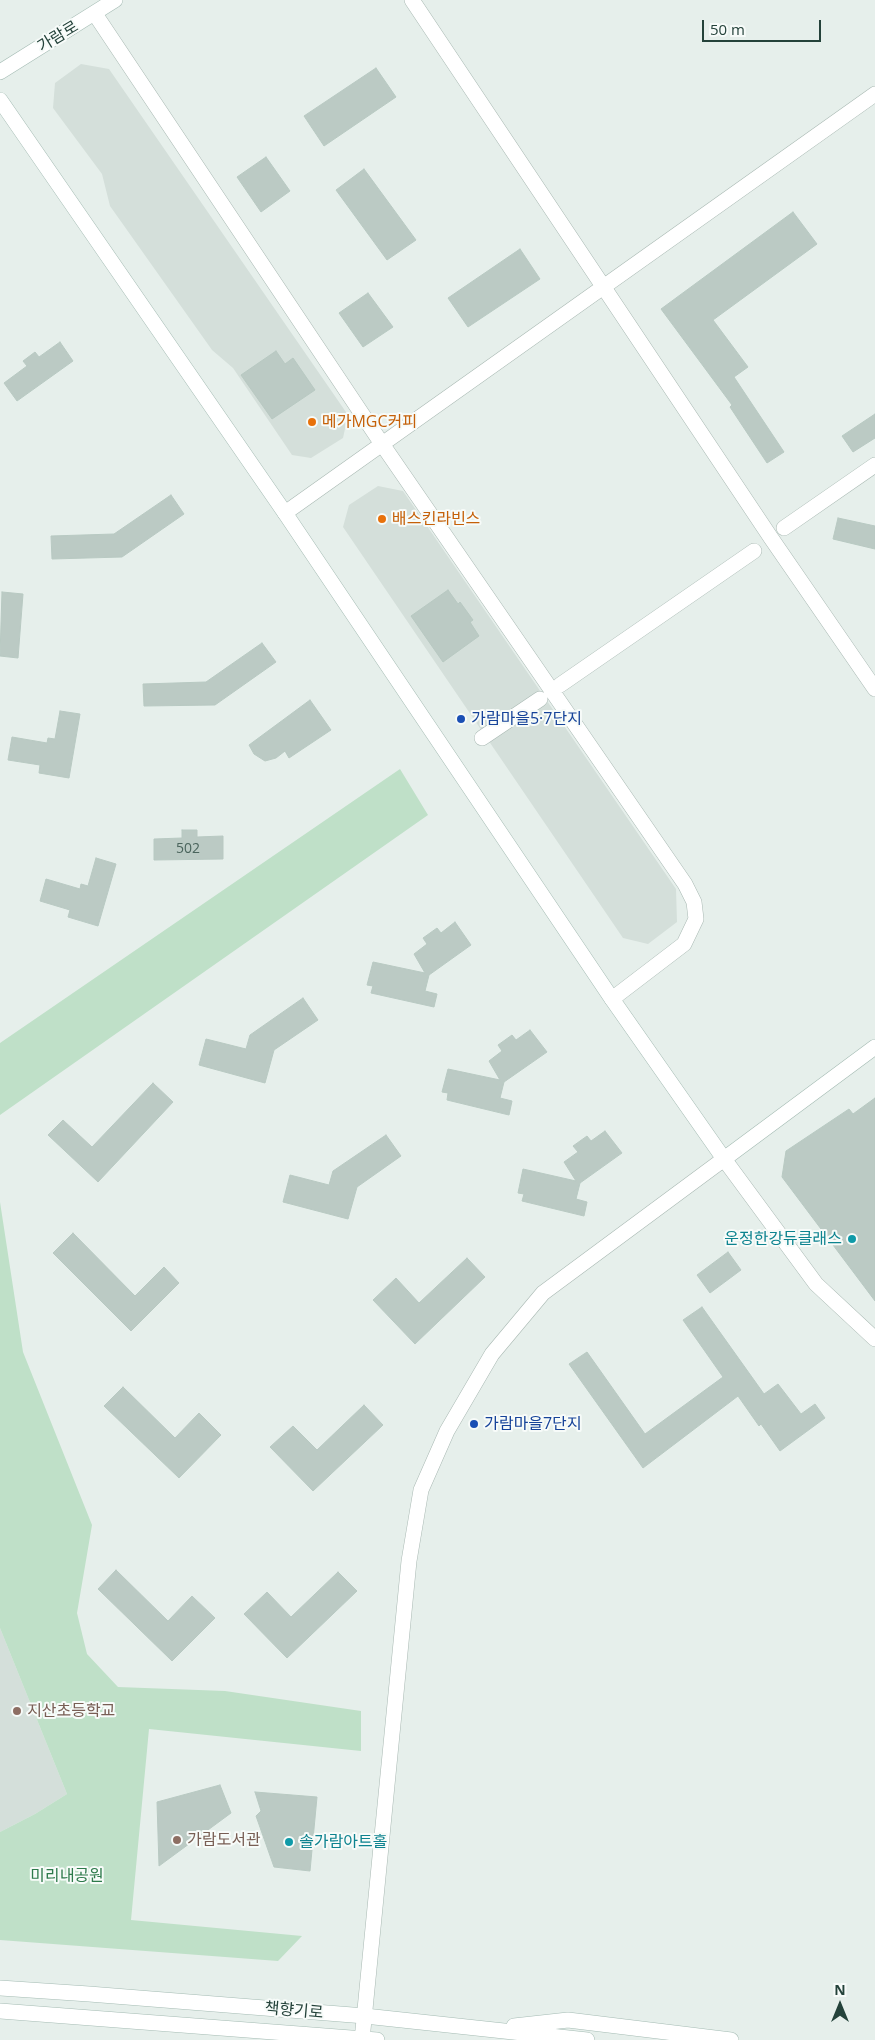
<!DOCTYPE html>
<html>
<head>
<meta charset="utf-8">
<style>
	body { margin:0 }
	#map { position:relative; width:875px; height:2040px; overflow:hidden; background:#e6efeb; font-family:"Open Sans",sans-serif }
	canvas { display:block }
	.north { position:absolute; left:815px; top:1980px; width:50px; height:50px; -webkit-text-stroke:4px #f7fbf9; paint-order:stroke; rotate:0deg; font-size:14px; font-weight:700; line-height:20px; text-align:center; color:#24423a }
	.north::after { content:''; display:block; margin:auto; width:18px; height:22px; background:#24423a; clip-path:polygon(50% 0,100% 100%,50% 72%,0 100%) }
	.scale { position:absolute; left:702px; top:20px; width:119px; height:22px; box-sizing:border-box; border:2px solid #24423a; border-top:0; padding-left:6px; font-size:15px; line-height:18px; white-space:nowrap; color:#24423a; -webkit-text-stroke:4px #f7fbf9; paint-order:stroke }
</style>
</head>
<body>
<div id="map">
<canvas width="875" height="2040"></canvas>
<div class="north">N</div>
<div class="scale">50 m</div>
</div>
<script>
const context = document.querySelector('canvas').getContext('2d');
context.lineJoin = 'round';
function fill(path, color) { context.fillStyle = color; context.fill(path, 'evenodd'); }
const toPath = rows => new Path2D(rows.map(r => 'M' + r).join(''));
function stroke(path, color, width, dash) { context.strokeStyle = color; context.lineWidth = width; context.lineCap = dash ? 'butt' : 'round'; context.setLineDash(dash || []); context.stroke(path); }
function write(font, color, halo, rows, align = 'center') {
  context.font = font + ' "Open Sans","Noto Sans KR",sans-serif'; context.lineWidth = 4; context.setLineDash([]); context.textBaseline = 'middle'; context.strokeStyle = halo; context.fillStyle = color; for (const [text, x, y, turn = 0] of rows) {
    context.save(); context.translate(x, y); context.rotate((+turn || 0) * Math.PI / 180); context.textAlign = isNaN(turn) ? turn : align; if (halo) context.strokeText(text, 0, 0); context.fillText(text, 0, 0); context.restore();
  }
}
const built = toPath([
	[81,64,109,69,348,415,343,438,311,458,292,455,233,368,212,350,110,206,102,174,53,108,55,83],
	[378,486,403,491,676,889,677,922,648,944,623,938,343,527,349,505],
	[0,1628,67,1794,35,1814,0,1832]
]);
const green = toPath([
	[400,769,428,815,0,1115,0,1043],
	[0,1202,23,1352,92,1525,77,1613,87,1654,118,1687,225,1691,361,1711,361,1751,149,1729,131,1920,302,1936,278,1961,0,1940,0,1832,35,1814,67,1794,0,1628]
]);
const building = toPath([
	[376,68,396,97,324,146,304,116,376,68],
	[266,157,290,191,261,212,237,177,266,157],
	[364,169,416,240,387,260,336,190,364,169],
	[793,212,817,244,713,320,748,367,734,377,784,452,767,463,730,407,732,405,661,309,793,212],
	[520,249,540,279,468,327,448,298,520,249],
	[368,293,393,327,363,347,339,313,368,293],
	[60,342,73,361,17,401,4,383,27,366,23,361,35,352,39,357,60,342],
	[276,351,285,364,293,358,315,390,272,419,241,375,276,351],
	[875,414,875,438,853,452,842,436,875,414],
	[171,495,184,514,122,557,52,559,51,536,114,534,171,495],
	[838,518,875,526,875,549,833,539,838,518],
	[448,590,458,604,460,602,473,620,470,622,479,636,443,662,411,616,448,590],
	[2,592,23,594,18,658,0,656,2,592],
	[262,643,276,662,215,705,144,706,143,684,206,682,262,643],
	[310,700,331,730,289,758,285,751,276,758,265,761,254,754,249,745,310,700],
	[60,711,80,714,69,778,39,773,40,765,8,760,12,737,47,743,48,738,55,739,60,711],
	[182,830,197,830,197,837,223,836,223,859,154,860,154,839,182,838,182,830],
	[96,858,116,864,98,926,68,917,70,910,40,901,46,879,80,889,81,884,88,886,96,858],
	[455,922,471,945,429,975,425,991,437,994,434,1007,371,993,373,986,367,985,373,962,425,973,414,954,427,944,423,938,437,928,441,933,455,922],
	[303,998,318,1020,274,1050,265,1083,199,1065,206,1039,246,1049,250,1035,303,998],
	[530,1030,547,1052,504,1082,500,1098,512,1101,509,1115,447,1100,448,1093,442,1092,448,1069,500,1080,489,1061,502,1051,498,1045,512,1035,516,1040,530,1030],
	[153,1083,173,1102,98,1182,48,1135,63,1120,92,1147,153,1083],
	[875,1098,875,1301,782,1177,786,1151,849,1109,853,1114,875,1098],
	[605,1131,622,1153,580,1183,576,1199,587,1202,584,1216,522,1201,524,1194,518,1193,523,1169,576,1181,564,1162,578,1152,573,1146,587,1136,591,1141,605,1131],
	[386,1135,401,1156,357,1187,348,1219,283,1202,290,1175,329,1185,333,1171,386,1135],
	[73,1233,135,1296,164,1267,179,1283,131,1331,53,1253,73,1233],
	[728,1252,741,1270,710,1293,697,1275,728,1252],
	[467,1258,485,1277,415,1344,373,1300,396,1278,419,1303,467,1258],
	[702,1307,764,1394,778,1384,801,1414,815,1404,825,1418,780,1451,761,1424,759,1426,738,1396,643,1468,569,1364,587,1352,645,1434,723,1377,683,1320,702,1307],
	[123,1387,175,1438,199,1413,221,1435,179,1478,104,1406,123,1387],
	[364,1405,383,1425,313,1491,270,1447,293,1426,317,1450,364,1405],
	[116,1570,168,1621,192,1596,215,1618,172,1661,98,1589,116,1570],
	[338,1572,357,1591,287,1658,244,1614,267,1592,291,1617,338,1572],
	[220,1785,231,1813,159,1866,157,1802,220,1785],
	[255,1792,317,1797,310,1871,274,1867,256,1816,261,1811,255,1792]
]);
const street = toPath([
	[412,0,771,538,875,689],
	[95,14,382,444,685,884,694,902,696,919,684,944,612,999],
	[285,513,875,94],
	[784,528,875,465],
	[560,685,754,551],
	[482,738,540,699],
	[362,2040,409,1561,421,1490,447,1431,492,1354,543,1293,724,1159,816,1284,875,1339]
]);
const secondary = toPath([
	[0,72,115,0],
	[0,100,285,513,612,999,724,1159,875,1047],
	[0,1988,89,1994,365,2016,587,2040],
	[0,2011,377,2040],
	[514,2026,568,2020,731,2040]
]);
const markers = [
	[312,422,5,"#e8710a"],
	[382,519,5,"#e8710a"],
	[461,719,5,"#1a4fb4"],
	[852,1239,5,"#0f9aa8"],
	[474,1424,5,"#1a4fb4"],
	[17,1711,5,"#8d6e63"],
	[177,1840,5,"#8d6e63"],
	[289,1842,5,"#0f9aa8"]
];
const numberNames = [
	["502",188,849]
];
const streetNames = [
	["가람로",58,37,-31],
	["책향기로",294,2011,5]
];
const foodNames = [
	["메가MGC커피",322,422],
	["배스킨라빈스",392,519]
];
const transitNames = [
	["가람마을5·7단지",471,719],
	["가람마을7단지",484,1424]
];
const cultureNames = [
	["운정한강듀클래스",842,1239],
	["솔가람아트홀",299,1842,"left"]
];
const educationNames = [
	["지산초등학교",27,1711],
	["가람도서관",187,1840]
];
const parkNames = [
	["미리내공원",67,1876]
];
fill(built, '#d4dfda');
fill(green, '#bfe0c8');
fill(building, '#bbcac4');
stroke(building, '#b8c9c2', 1);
stroke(street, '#a8b8b2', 16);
stroke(secondary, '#a4bbb3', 16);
stroke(street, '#fff', 15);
stroke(secondary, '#fff', 15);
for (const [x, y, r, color] of markers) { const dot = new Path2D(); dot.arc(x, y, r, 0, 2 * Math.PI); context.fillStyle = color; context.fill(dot); stroke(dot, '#f7fbf9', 2); }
write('14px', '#4a645c', null, numberNames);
write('16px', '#24423a', '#f7fbf9', streetNames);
write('16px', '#c56008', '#f7fbf9', foodNames, 'left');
write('16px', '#164399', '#f7fbf9', transitNames, 'left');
write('16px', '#0d838f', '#f7fbf9', cultureNames, 'right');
write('16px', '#785e54', '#f7fbf9', educationNames, 'left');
write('16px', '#2d7a4b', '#f7fbf9', parkNames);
</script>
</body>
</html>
